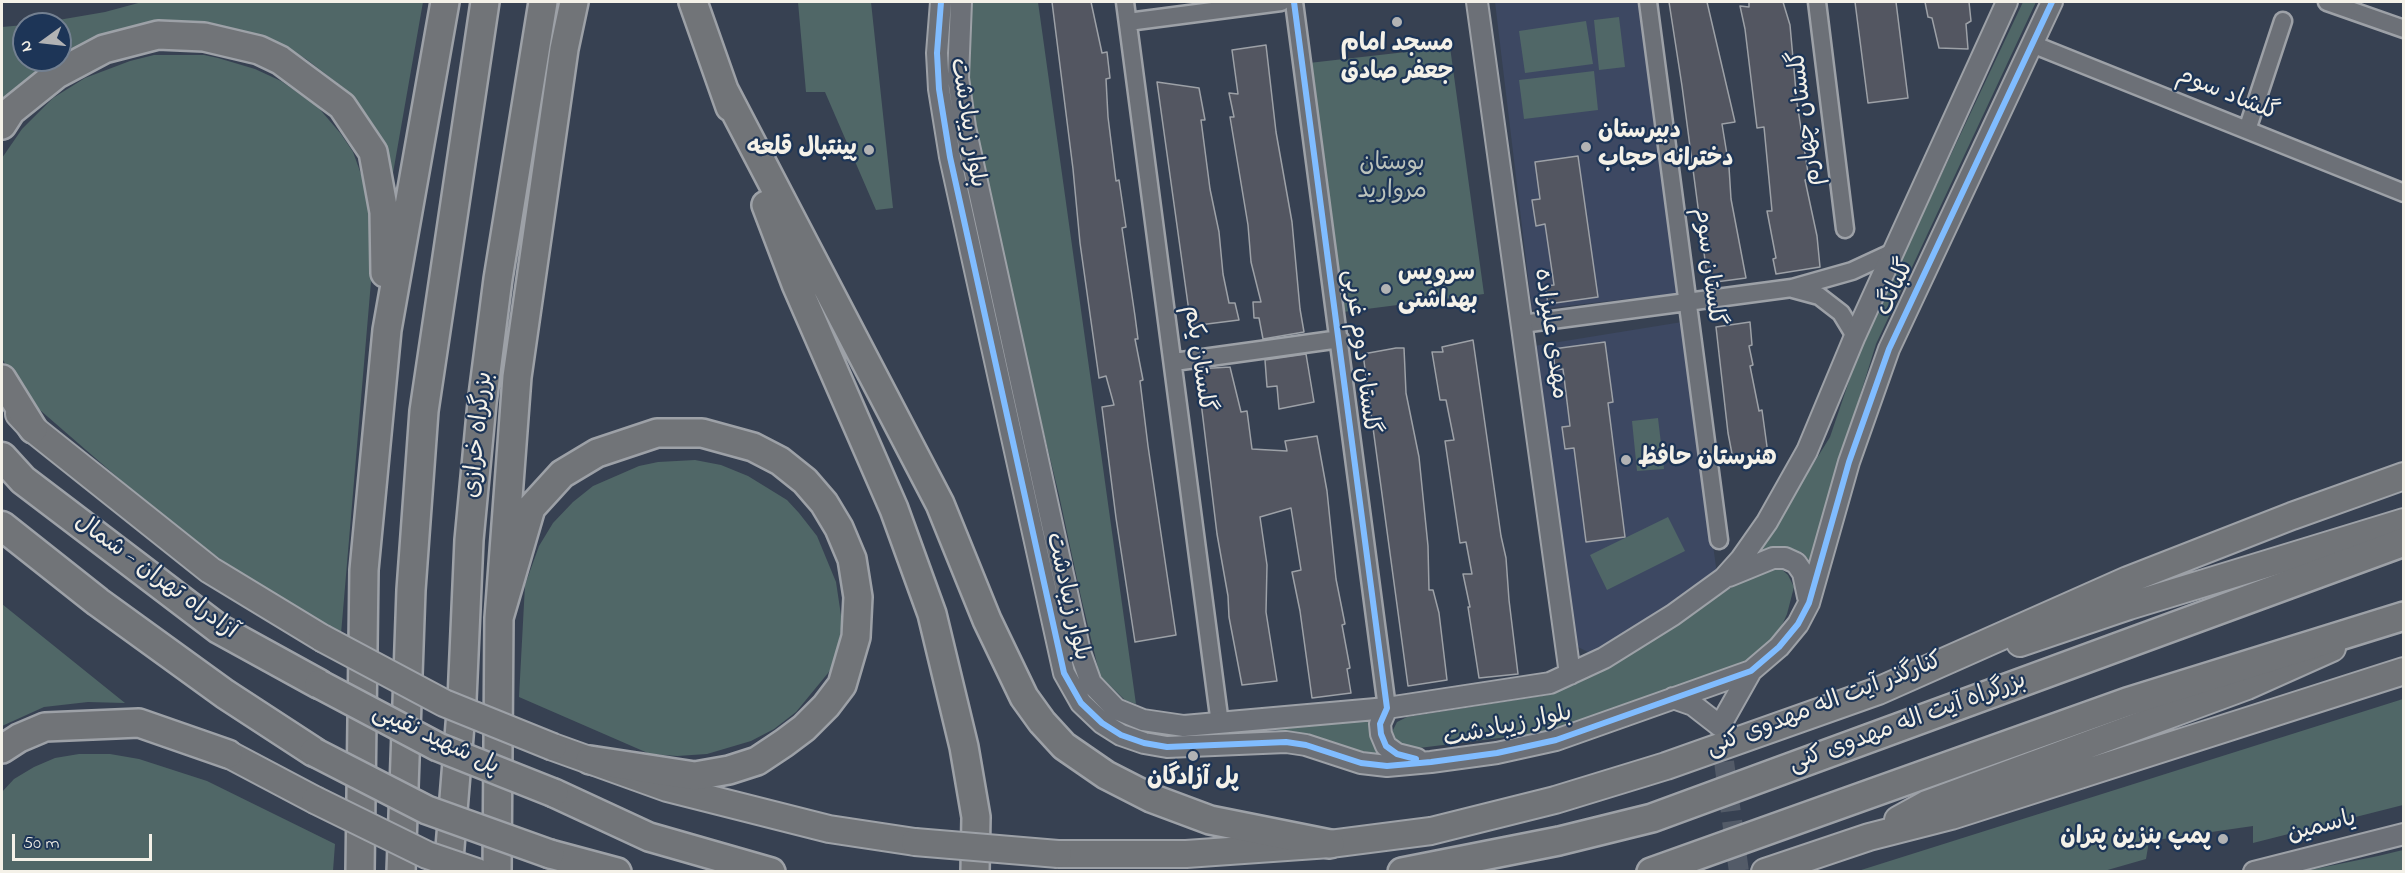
<!DOCTYPE html>
<html>
<head>
<meta charset="utf-8">
<style>
	body { margin:0 }
	#map { position:relative; width:2405px; height:873px; overflow:hidden; background:#374152; font-family:"Indie Flower",sans-serif }
	canvas { display:block }
	.frame { position:absolute; inset:0; border:3px solid #f4f1e8; pointer-events:none }
	.north { position:absolute; left:12px; top:12px; width:60px; height:60px; box-sizing:border-box; background:#1d3557; border:2px solid #738091; border-radius:50%; rotate:255deg; font-size:16px; font-weight:700; line-height:24px; text-align:center; color:#f4f1e8 }
	.north::after { content:''; display:block; margin:auto; width:21px; height:27px; background:#b2b3b4; clip-path:polygon(50% 0,100% 100%,50% 72%,0 100%) }
	.scale { position:absolute; left:12px; top:834px; width:140px; height:27px; box-sizing:border-box; border:3px solid #f4f1e8; border-top:0; padding-left:8px; font-size:18px; line-height:21px; white-space:nowrap; color:#f4f1e8; -webkit-text-stroke:4px #1d3557; paint-order:stroke }
</style>
</head>
<body>
<div id="map">
<canvas width="2405" height="873"></canvas>
<div class="frame"></div>
<div class="north">N</div>
<div class="scale">50 m</div>
</div>
<script>
const context = document.querySelector('canvas').getContext('2d');
context.lineJoin = 'round';
function fill(path, color) { context.fillStyle = color; context.fill(path, 'evenodd'); }
const toPath = rows => new Path2D(rows.map(r => 'M' + r).join(''));
function stroke(path, color, width, dash) { context.strokeStyle = color; context.lineWidth = width; context.lineCap = dash ? 'butt' : 'round'; context.setLineDash(dash || []); context.stroke(path); }
function write(font, color, halo, rows, align = 'center') {
  context.font = font + ' "Indie Flower","Playpen Sans Arabic",sans-serif'; context.lineWidth = 4.5; context.setLineDash([]); context.textBaseline = 'middle'; context.strokeStyle = halo; context.fillStyle = color; for (const [text, x, y, turn = 0] of rows) {
    context.save(); context.translate(x, y); context.rotate((+turn || 0) * Math.PI / 180); context.textAlign = isNaN(turn) ? turn : align; if (halo) context.strokeText(text, 0, 0); context.fillText(text, 0, 0); context.restore();
  }
}
const built = toPath([
	[1495,2,1640,2,1679,293,1532,310],
	[1682,322,1717,574,1601,651,1590,653,1576,646,1534,346]
]);
const green = toPath([
	[142,2,423,2,393,173,383,142,345,89,306,59,274,41,204,22,177,21,140,26,111,34,60,54,60,24,35,24,105,12],
	[798,2,871,2,893,208,876,210,825,92,806,92],
	[968,2,1038,2,1136,704,1125,700,1100,676,1081,597,1059,495,973,142,963,82],
	[2023,2,2036,2,1876,344,1831,489,1812,564,1803,553,1791,548,1780,546,1759,552,1830,437,1862,343],
	[1619,17,1625,67,1599,70,1594,20],
	[1586,21,1593,64,1525,73,1519,31],
	[24,25,24,60,52,60,2,101,2,27],
	[1450,47,1484,294,1335,313,1300,64],
	[154,55,204,55,218,58,255,69,281,81,317,106,341,134,353,152,366,188,373,219,373,258,341,634,272,596,169,522,33,404,11,375,2,358,2,158,22,129,53,98,85,78,130,61],
	[1594,71,1598,110,1524,119,1519,80],
	[1658,418,1664,469,1637,471,1632,421],
	[695,460,721,465,748,476,787,500,799,513,817,536,836,582,842,622,839,642,833,667,796,712,774,729,751,741,707,754,677,756,650,754,519,697,525,585,539,546,553,523,573,502,593,486,639,466,658,462],
	[1668,517,1685,551,1607,590,1590,555],
	[1778,566,1788,575,1794,587,1787,614,1778,634,1767,647,1740,666,1555,731,1411,749,1396,744,1391,734,1397,722,1407,717,1554,694,1677,623,1734,586,1762,570],
	[2,604,125,703,88,702,44,707,2,726],
	[2403,699,2403,805,2253,843,2253,826,2149,841,2146,859,2104,871,1858,871],
	[1378,714,1375,746,1382,756,1268,728],
	[79,754,110,754,139,759,207,781,335,844,333,871,2,871,2,792,14,779,34,767,55,758],
	[2403,850,2403,871,2305,871,2378,856]
]);
const building = toPath([
	[1052,2,1091,2,1102,53,1107,52,1110,78,1106,79,1108,117,1116,181,1119,180,1126,227,1122,228,1135,316,1138,339,1135,339,1143,380,1140,381,1148,446,1176,635,1135,642,1116,518,1102,407,1114,405,1106,376,1099,378,1080,243,1073,169,1052,2],
	[1669,2,1707,2,1735,122,1722,124,1729,167,1731,199,1746,278,1708,283,1682,86,1669,2],
	[1749,2,1783,2,1790,25,1797,103,1809,179,1805,180,1817,236,1820,267,1776,274,1773,259,1776,258,1767,211,1772,211,1764,127,1757,128,1745,29,1740,6,1749,7,1749,2],
	[1855,2,1896,2,1908,98,1868,103,1855,2],
	[1925,2,1969,2,1971,21,1966,24,1968,49,1939,48,1932,18,1928,17,1925,2],
	[1266,45,1276,132,1292,222,1300,309,1304,332,1263,339,1259,318,1254,318,1253,302,1261,302,1251,262,1248,225,1230,117,1234,117,1229,93,1238,94,1232,50,1266,45],
	[1157,82,1199,88,1205,120,1201,120,1210,189,1219,232,1223,274,1229,303,1235,303,1239,320,1191,326,1157,82],
	[1578,156,1598,297,1548,304,1545,286,1554,285,1545,224,1536,226,1532,200,1540,199,1535,162,1578,156],
	[1750,322,1752,345,1749,346,1753,365,1750,366,1759,411,1762,410,1768,454,1733,459,1728,433,1716,327,1750,322],
	[1473,340,1501,536,1506,558,1509,600,1518,674,1479,678,1468,607,1470,607,1463,574,1472,574,1466,542,1460,543,1445,441,1454,440,1446,400,1440,400,1432,352,1443,352,1442,347,1473,340],
	[1605,342,1613,402,1608,403,1625,537,1586,542,1574,448,1565,449,1562,427,1570,426,1563,369,1555,370,1553,349,1605,342],
	[1396,348,1404,348,1406,393,1419,457,1428,546,1429,590,1433,590,1439,613,1447,680,1408,686,1363,354,1396,348],
	[1306,354,1314,402,1279,409,1277,386,1267,387,1265,360,1306,354],
	[1230,367,1241,412,1247,411,1252,449,1287,451,1285,441,1317,436,1327,491,1336,579,1345,624,1342,625,1350,668,1347,669,1351,693,1312,698,1300,611,1292,572,1301,570,1291,508,1260,517,1267,565,1266,612,1277,681,1242,685,1229,617,1228,596,1217,534,1197,369,1230,367]
]);
const tertiaryTunnel = toPath([
	[1720,732,1739,872]
]);
const minor = toPath([
	[1125,2,1220,724],
	[1294,2,1387,708],
	[1648,2,1719,540],
	[1817,2,1845,229],
	[2327,2,2404,29],
	[1128,22,1281,2],
	[2032,44,2404,193],
	[2247,130,2283,21],
	[1793,289,1819,296,1841,313,1855,336],
	[1522,324,1792,288,1852,271,1893,252],
	[1174,362,1340,339]
]);
const tertiary = toPath([
	[941,2,937,53,939,89,950,157,1064,673,1081,703,1102,723,1121,735,1144,743,1167,747,1286,742,1306,745,1361,763,1387,766,1431,762,1497,753,1556,740,1751,671,1779,647,1798,624,1809,603,1849,462,1889,349,2052,2],
	[961,2,958,78,965,127,1080,652,1091,683,1116,709,1143,720,1184,726,1387,708,1550,683,1604,658,1673,615,1724,578,1741,559,1767,522,1807,451,1855,336,2007,2],
	[1477,2,1570,674],
	[1729,576,1773,558,1785,558,1796,563,1803,573,1808,597],
	[1673,698,1693,705,1720,726,1751,671],
	[1387,708,1380,724,1381,734,1386,746,1397,754,1417,759],
	[2254,872,2404,834]
]);
const primary = toPath([
	[19,414,33,429,210,570,322,638],
	[2020,643,2129,606,2404,522],
	[553,747,667,788,829,829,915,842],
	[228,754,315,800],
	[1898,820,1927,804,2247,686,2332,648],
	[1058,854,1186,854,1330,844,1431,831,1555,800,1666,766,1878,691,2128,580,2292,516,2404,476],
	[1765,872,1869,837,1951,816,2404,671]
]);
const trunk = toPath([
	[693,2,730,107],
	[724,90,940,504,987,620,1024,697,1042,722,1064,746,1106,775,1151,798,1210,820,1330,844],
	[2,125,11,111,57,74,104,49,158,35,204,37,259,50,280,60,342,106,373,152,384,212,385,273],
	[766,205,796,284,894,509,932,614,964,747,976,817,975,872],
	[2,379,33,429],
	[499,618,531,508,562,474,597,453,657,433,702,433,753,447,780,461,805,481,824,503,839,528,852,559,858,597,856,637,842,685,826,706,804,728,784,743,757,761,729,770,695,776,590,760],
	[2,749,19,738,45,727,139,723,228,754],
	[554,793,649,837,771,872],
	[550,854,617,872],
	[360,872,364,570,387,330,445,2],
	[401,872,411,590,424,411,485,2],
	[448,872,462,700,469,540,482,403,498,279,543,2],
	[497,872,499,618,517,377,564,49,574,2],
	[1402,872,1559,841,1652,818,2404,542],
	[1651,872,2127,702,2404,616]
]);
const motorway = toPath([
	[2,457,23,480,219,629,319,684],
	[2,526,98,602,225,694,314,752]
]);
const primaryBridge = toPath([
	[322,638,444,703,553,747],
	[315,800,427,855,477,872],
	[915,842,1058,854]
]);
const trunkBridge = toPath([
	[319,684,438,747,554,793],
	[314,752,427,810,550,854]
]);
const cycleway = toPath([
	[941,2,937,53,939,89,950,157,1064,673,1081,703,1102,723,1121,735,1144,743,1167,747,1286,742,1306,745,1361,763,1387,766,1431,762,1497,753,1556,740,1751,671,1779,647,1798,624,1809,603,1849,462,1889,349,2052,2],
	[1294,2,1387,708,1380,724,1381,734,1386,746,1397,754,1416,759]
]);
const markers = [
	[1397,22,6,"#b2b3b4"],
	[1586,147,6,"#b2b3b4"],
	[869,150,6,"#b2b3b4"],
	[1386,289,6,"#b2b3b4"],
	[1626,460,6,"#b2b3b4"],
	[1193,756,6,"#b2b3b4"],
	[2223,839,6,"#b2b3b4"]
];
const poiNames = [
	["مسجد امام",1397,46,"center"],
	["جعفر صادق",1397,74,"center"],
	["دبیرستان",1598,133],
	["دخترانه حجاب",1598,161],
	["پینتبال قلعه",857,150,"right"],
	["سرویس",1398,275],
	["بهداشتی",1398,303],
	["هنرستان حافظ",1638,460],
	["پل آزادگان",1193,780,"center"],
	["پمپ بنزین پتران",2211,839,"right"]
];
const streetNames = [
	["گلشاد سوم",2227,96,22],
	["گلستان چهارم",1807,118,-97],
	["بلوار زیبادشت",966,123,81],
	["گلستان سوم",1707,267,83],
	["گلبانگ",1897,288,-65],
	["مهدی علیزاده",1549,334,82],
	["گلستان دوم غربی",1359,352,83],
	["گلستان یکم",1197,359,82],
	["بزرگراه خرازی",480,435,-84],
	["آزادراه تهران - شمال",155,578,36],
	["بلوار زیبادشت",1066,597,77],
	["کنارگذر آیت اله مهدوی کنی",1825,706,-21],
	["بزرگراه آیت اله مهدوی کنی",1908,724,-20],
	["بلوار زیبادشت",1508,728,-12],
	["پل شهید نقیبی",435,741,25],
	["یاسمین",2322,828,-14]
];
const parkNames = [
	["بوستان",1392,165],
	["مروارید",1392,193]
];
fill(built, '#3d4862');
fill(green, '#506767');
fill(building, '#535661');
stroke(building, '#9da1a7', 1.5);
stroke(tertiaryTunnel, '#535b68', 20, [20, 10]);
stroke(minor, '#9da1a7', 21);
stroke(tertiary, '#9da1a7', 24);
stroke(primary, '#9da1a7', 30);
stroke(trunk, '#9da1a7', 32);
stroke(motorway, '#9da1a7', 33);
stroke(minor, '#6c7077', 16);
stroke(tertiary, '#6c7077', 20);
stroke(primary, '#717478', 26);
stroke(trunk, '#717478', 27);
stroke(motorway, '#717478', 28);
stroke(primaryBridge, '#9da1a7', 30, []);
stroke(trunkBridge, '#9da1a7', 32, []);
stroke(primaryBridge, '#717478', 26);
stroke(trunkBridge, '#717478', 27);
stroke(cycleway, '#80bcff', 6);
for (const [x, y, r, color] of markers) { const dot = new Path2D(); dot.arc(x, y, r, 0, 2 * Math.PI); context.fillStyle = color; context.fill(dot); stroke(dot, '#1d3557', 2); }
write('bold 24px', '#f4f1e8', '#1d3557', poiNames, 'left');
write('24px', '#f4f1e8', '#1d3557', streetNames);
write('24px', '#bcc3bc', '#1d3557', parkNames);
</script>
</body>
</html>
